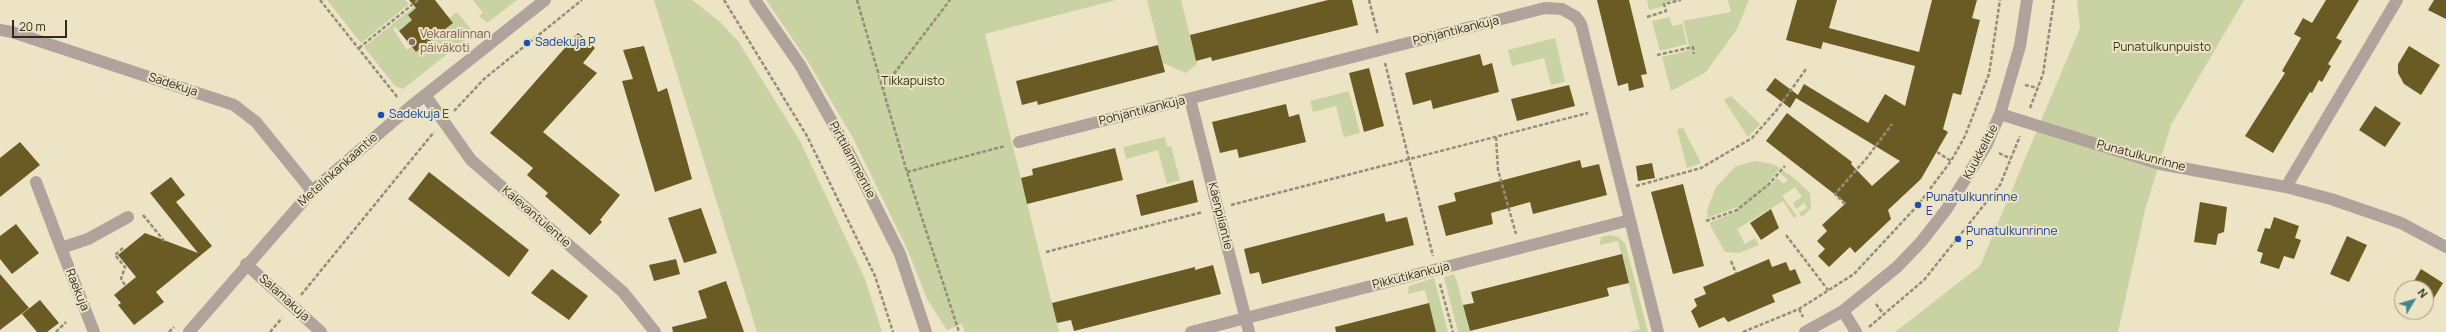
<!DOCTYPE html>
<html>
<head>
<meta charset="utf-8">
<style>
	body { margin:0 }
	#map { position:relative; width:2446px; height:332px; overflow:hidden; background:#ede3c5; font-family:Manrope,sans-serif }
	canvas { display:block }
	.north { position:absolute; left:2394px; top:280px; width:40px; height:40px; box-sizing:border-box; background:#ede3c5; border:1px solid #a19983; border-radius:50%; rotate:52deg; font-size:11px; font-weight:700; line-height:16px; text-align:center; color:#2f2b20 }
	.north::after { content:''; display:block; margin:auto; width:14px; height:18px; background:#3f878a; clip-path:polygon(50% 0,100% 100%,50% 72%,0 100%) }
	.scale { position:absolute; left:12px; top:20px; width:55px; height:18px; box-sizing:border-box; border:2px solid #2f2b20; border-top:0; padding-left:5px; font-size:12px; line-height:14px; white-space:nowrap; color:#2f2b20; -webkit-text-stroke:3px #ede3c5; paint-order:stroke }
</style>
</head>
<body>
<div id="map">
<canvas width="2446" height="332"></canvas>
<div class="north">N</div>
<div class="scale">20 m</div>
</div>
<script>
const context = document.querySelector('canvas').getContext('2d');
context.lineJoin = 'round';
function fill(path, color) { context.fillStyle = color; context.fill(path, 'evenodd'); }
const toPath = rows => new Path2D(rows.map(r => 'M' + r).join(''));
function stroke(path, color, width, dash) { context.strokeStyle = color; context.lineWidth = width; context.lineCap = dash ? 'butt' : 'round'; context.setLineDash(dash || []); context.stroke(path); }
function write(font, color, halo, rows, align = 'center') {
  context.font = font + ' Manrope,sans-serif'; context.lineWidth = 4; context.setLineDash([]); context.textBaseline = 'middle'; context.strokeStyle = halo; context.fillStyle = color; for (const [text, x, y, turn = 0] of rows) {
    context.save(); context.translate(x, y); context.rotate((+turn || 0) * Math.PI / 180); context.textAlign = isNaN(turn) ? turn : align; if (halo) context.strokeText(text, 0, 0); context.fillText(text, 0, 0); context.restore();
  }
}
const green = toPath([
	[327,0,405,0,409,4,361,43],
	[473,0,517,0,487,23,479,16,483,13],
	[654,0,692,0,720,22,738,41,800,141,865,279,882,332,757,332],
	[766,0,1116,0,985,34,1059,332,965,332,962,324,947,330,927,299,908,251,853,138,807,60],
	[1147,0,1181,0,1197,64,1186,73,1163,63],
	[1647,0,1674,0,1663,3,1664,6,1649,10],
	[1728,0,1749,0,1737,29,1706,72,1671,91,1662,57,1690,50,1683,21,1731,12],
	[2077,0,2244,0,2171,125,2145,210,2118,332,1895,332,1980,266,2080,28],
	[415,6,417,8,408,15,412,20,399,31,395,27,393,29,407,50,411,47,416,52,453,23,449,18,457,12,474,33,403,89,395,86,364,47],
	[1670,17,1672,26,1682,24,1687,44,1660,51,1652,21],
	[1555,38,1565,82,1551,85,1544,58,1512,66,1508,50],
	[1349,91,1360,133,1344,137,1336,106,1313,112,1310,101],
	[1731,96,1760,124,1748,137,1724,100],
	[1683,128,1701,163,1687,168,1677,129],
	[1165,137,1167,147,1171,146,1180,180,1167,184,1158,150,1126,159,1123,147],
	[1756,161,1772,164,1780,168,1769,181,1772,184,1777,178,1784,184,1788,180,1781,174,1783,171,1794,178,1810,193,1811,208,1802,217,1799,213,1807,208,1804,203,1796,209,1793,203,1802,197,1795,187,1782,196,1797,216,1794,218,1783,201,1737,229,1745,244,1755,238,1759,245,1739,253,1725,252,1709,223,1738,211,1737,207,1708,218,1707,210,1716,187,1736,166],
	[1611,235,1618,237,1625,243,1648,332,1628,332,1640,329,1618,241,1600,245,1601,237],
	[1454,274,1457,282,1470,332,1458,332,1444,277],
	[1434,278,1448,332,1436,332,1425,290,1408,294,1409,286]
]);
const building = toPath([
	[409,0,435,0,453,23,416,52,399,31,412,20,408,15,416,8],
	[1328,0,1352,0,1358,25,1212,61,1211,57,1196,61,1190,35],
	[1597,0,1629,0,1647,74,1641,75,1644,87,1629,91,1628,83,1618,86],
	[1797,0,1837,0,1829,28,1919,52,1932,0,1977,0,1972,18,1980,20,1961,95,1953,93,1943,129,1948,132,1921,179,1888,210,1891,219,1855,253,1850,247,1829,267,1818,256,1825,249,1817,241,1827,231,1822,225,1846,203,1766,141,1787,113,1852,162,1851,164,1872,186,1900,161,1796,98,1790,108,1766,90,1775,78,1798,95,1804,84,1868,123,1885,94,1905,106,1915,66,1823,42,1821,49,1786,40],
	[2326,0,2359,0,2336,38,2342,41,2328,64,2331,66,2322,82,2319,80,2312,93,2310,92,2273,153,2245,136,2285,73,2282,71,2301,38,2294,34,2303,18,2312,23],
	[2434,0,2446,0,2446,19,2428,10],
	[578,33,595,48,583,63,597,73,543,132,620,195,600,220,602,222,590,235,545,196,548,193,527,175,533,168,490,133],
	[1158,45,1165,72,1038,105,1037,101,1022,105,1016,81],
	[644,46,658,92,667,88,692,179,655,192,622,81,633,79,623,50],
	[2409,46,2440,65,2421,95,2404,84,2398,73,2398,64],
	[1480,54,1483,66,1492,63,1499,92,1433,109,1431,100,1413,105,1405,73],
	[1369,68,1384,126,1364,132,1349,73],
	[1569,85,1575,106,1517,121,1511,99],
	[1286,104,1289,117,1299,114,1306,142,1239,158,1237,149,1220,153,1212,122],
	[2375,106,2401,123,2385,147,2359,130],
	[20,142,40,165,0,197,0,158],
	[1115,148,1123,180,1027,204,1021,178,1033,175,1032,169],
	[1580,160,1582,168,1599,164,1607,195,1533,214,1530,202,1491,213,1493,224,1446,236,1438,206,1456,201,1454,193],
	[1652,163,1655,178,1638,181,1636,166],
	[429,172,529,250,509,277,408,199],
	[171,177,185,195,176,202,212,246,156,292,164,302,134,325,118,305,121,303,114,295,136,277,118,255,145,233,198,253,150,193],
	[1193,180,1198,202,1141,216,1136,195],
	[1683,184,1704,266,1673,274,1651,192],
	[2200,202,2227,207,2224,232,2218,234,2216,245,2194,242],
	[701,208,717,253,684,263,668,218],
	[1771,209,1779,228,1761,240,1750,223],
	[1384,213,1386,222,1407,217,1414,245,1262,284,1259,272,1250,274,1244,249],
	[2274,217,2299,226,2295,238,2301,240,2294,259,2284,256,2279,269,2260,263,2263,253,2257,251,2265,228,2270,229],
	[16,224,39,253,12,274,0,259,0,236],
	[2347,236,2367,245,2349,282,2330,274],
	[1622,254,1629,283,1607,288,1609,296,1470,331,1463,305,1474,303,1471,292],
	[676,259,680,274,654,281,649,265],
	[1769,259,1772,267,1786,262,1790,271,1795,269,1801,283,1772,295,1775,302,1728,322,1724,317,1699,328,1691,311,1697,306,1694,299,1706,294,1703,287],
	[1213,265,1221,294,1074,331,1071,320,1057,323,1052,303,1195,267,1195,270],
	[552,269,588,296,569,320,531,293],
	[2421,269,2443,283,2426,311,2426,288,2410,288],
	[0,274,29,308,0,330],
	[726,281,744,332,673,332,672,327,707,318,698,291],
	[40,300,59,323,47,332,37,332,22,314],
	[1429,303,1436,332,1336,332,1335,327]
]);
const path = toPath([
	[320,0,398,98],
	[724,0,807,136,875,276,893,332],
	[857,0,907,172,959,332],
	[1369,0,1378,35],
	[1647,17,1666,11,1664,4,1681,0],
	[359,48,418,0],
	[1657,55,1693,47,1694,54],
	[1385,63,1433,256],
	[2025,85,2038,88],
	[883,88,950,0],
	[2030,108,2043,74,2054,0],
	[454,111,484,79,582,0],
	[1496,137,1498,170,1516,234],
	[1937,152,1951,161],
	[1999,153,2011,159],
	[907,172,1005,146],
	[1636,186,1701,168,1752,138,1776,111,1806,69],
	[1845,204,1835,194,1866,159,1892,124],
	[1231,205,1588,113],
	[143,215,165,242],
	[1706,221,1737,210,1769,184,1785,166],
	[1786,235,1828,290],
	[123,248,115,255,125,267,121,279,125,285],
	[1046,252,1203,212],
	[1731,261,1736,273],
	[1440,284,1453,332],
	[301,295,434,132],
	[1876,304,1884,315],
	[1799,309,1803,317],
	[1869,327,1924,280,2000,185,2020,136],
	[56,332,66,322],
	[169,332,174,327],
	[270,332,282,318],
	[1743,332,1799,309,1854,274,1918,205,1951,161,1965,136,1989,74,2000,0]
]);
const minor = toPath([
	[0,30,12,32,234,105,256,122,312,191],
	[425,95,471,160,623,292,655,332],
	[1190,99,1249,332],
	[2000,114,2160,164,2286,187,2331,199,2401,223,2446,247],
	[1019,142,1545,8,1562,9,1576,17,1581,24,1658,332],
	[36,182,61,248],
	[2286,187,2397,0],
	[246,264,321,332],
	[1843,311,1856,332],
	[94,332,61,248,88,239,128,217],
	[1191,332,1630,220]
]);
const tertiary = toPath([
	[755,0,800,65,844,143,900,254,926,332],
	[189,332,312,191,410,107,545,0],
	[1805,332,1843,311,1897,267,1921,242,1946,210,1986,146,2000,114,2020,46,2027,0]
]);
const markers = [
	[412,42,4,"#8d6e63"],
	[527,43,4,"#1a4fb4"],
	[381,115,4,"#1a4fb4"],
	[1918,205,4,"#1a4fb4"],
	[1958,239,4,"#1a4fb4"]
];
const streetNames = [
	["Pohjantikankuja",1456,31,-14],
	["Sadekuja",173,85,18],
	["Pohjantikankuja",1142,111,-14],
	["Kuukkelitie",1981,152,-62],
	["Punatulkunrinne",2141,156,15],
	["Pirttilammentie",852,160,62],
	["Metelinkankaantie",338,170,-42],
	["Käenpiiantie",1220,216,76],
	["Kalevantulentie",536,217,41],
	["Pikkutikankuja",1411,276,-14],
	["Raekuja",77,290,68],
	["Salamakuja",284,298,42]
];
const educationNames = [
	["Vekaralinnan",420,35],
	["päiväkoti",420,49]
];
const transitNames = [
	["Sadekuja P",535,43],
	["Sadekuja E",389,115],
	["Punatulkunrinne",1926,198],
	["E",1926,212],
	["Punatulkunrinne",1966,232],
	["P",1966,246]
];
const parkNames = [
	["Punatulkunpuisto",2162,48],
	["Tikkapuisto",913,82]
];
fill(green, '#c8d2a2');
fill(building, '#6a5a24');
stroke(path, '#948d78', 2.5, [4, 2]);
stroke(minor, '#afa39b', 12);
stroke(tertiary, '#afa39b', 12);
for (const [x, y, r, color] of markers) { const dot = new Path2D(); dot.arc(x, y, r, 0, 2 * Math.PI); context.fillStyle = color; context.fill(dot); stroke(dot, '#ede3c5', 1.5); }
write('12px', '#2f2b20', '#ede3c5', streetNames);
write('12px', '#785e54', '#ede3c5', educationNames, 'left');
write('12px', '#164399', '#ede3c5', transitNames, 'left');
write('12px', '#333a0f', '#ede3c5', parkNames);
</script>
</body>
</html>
